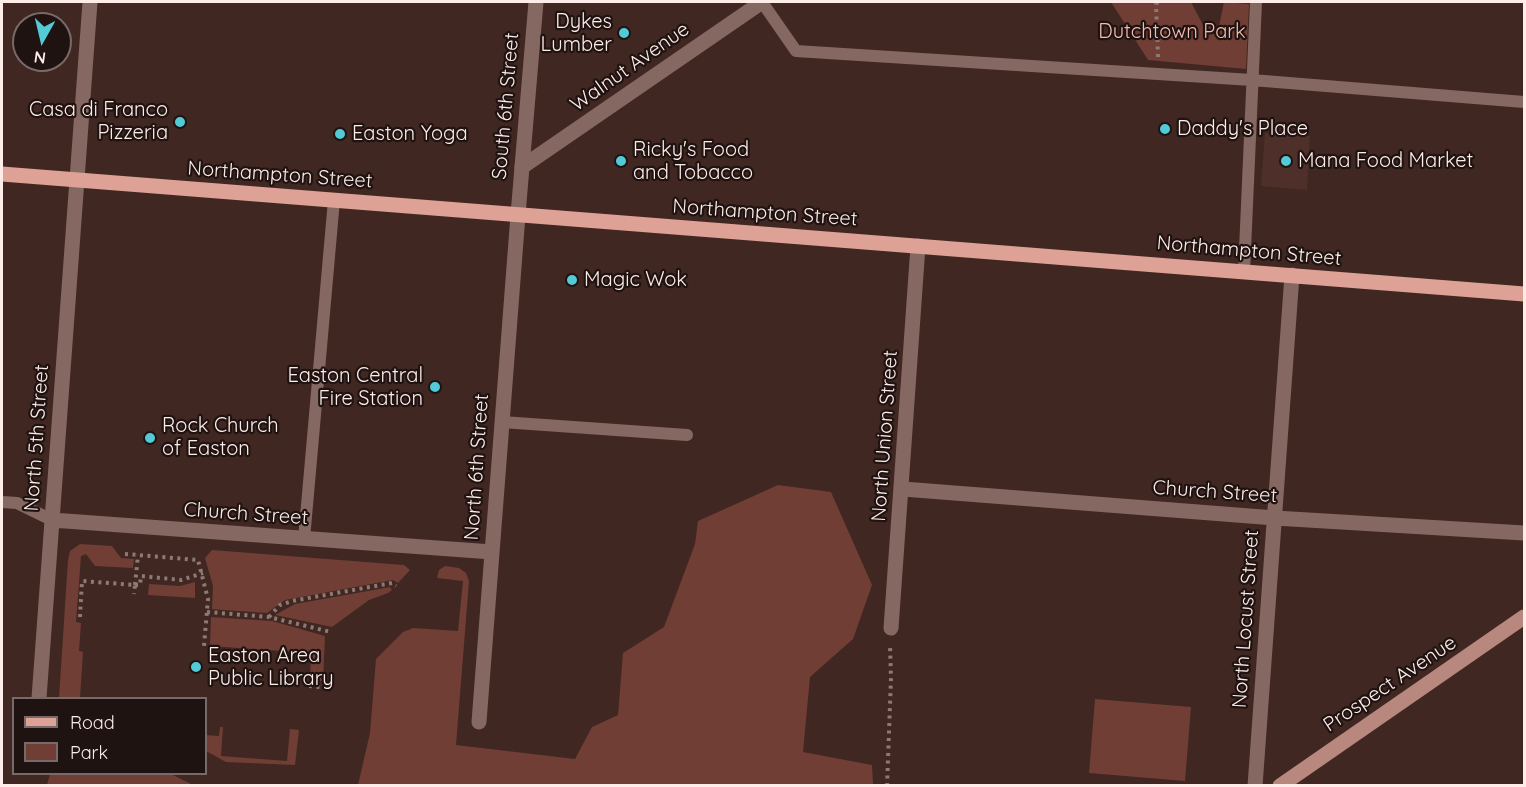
<!DOCTYPE html>
<html>
<head>
<meta charset="utf-8">
<style>
	body { margin:0 }
	#map { position:relative; width:1526px; height:787px; overflow:hidden; background:#402722; font-family:Quicksand,sans-serif }
	canvas { display:block }
	.frame { position:absolute; inset:0; border:3px solid #feece9; pointer-events:none }
	.legend { position:absolute; left:12px; top:697px; width:195px; height:78px; box-sizing:border-box; background:#1f1311; border:2px solid #786a67; margin:0; padding:8px 10px; list-style:none; font-size:18px; color:#feece9 }
	.legend li { display:flex; align-items:center; gap:12px; height:30px }
	.legend b { width:30px; border:2px solid #786a67 }
	.north { position:absolute; left:12px; top:12px; width:60px; height:60px; box-sizing:border-box; background:#1f1311; border:2px solid #786a67; border-radius:50%; rotate:188deg; font-size:16px; font-weight:700; line-height:24px; text-align:center; color:#feece9 }
	.north::after { content:''; display:block; margin:auto; width:21px; height:27px; background:#52cbd7; clip-path:polygon(50% 0,100% 100%,50% 72%,0 100%) }
</style>
</head>
<body>
<div id="map">
<canvas width="1526" height="787"></canvas>
<div class="frame"></div>
<ul class="legend">
<li><b style="height:8px;background:#dea195"></b>Road</li>
<li><b style="height:16px;background:#703e35"></b>Park</li>
</ul>
<div class="north">N</div>
</div>
<script>
const context = document.querySelector('canvas').getContext('2d');
context.lineJoin = 'round';
function fill(path, color) { context.fillStyle = color; context.fill(path, 'evenodd'); }
const toPath = rows => new Path2D(rows.map(r => 'M' + r).join(''));
function stroke(path, color, width, dash) { context.strokeStyle = color; context.lineWidth = width; context.lineCap = dash ? 'butt' : 'round'; context.setLineDash(dash || []); context.stroke(path); }
function write(font, color, halo, rows, align = 'center') {
  context.font = font + ' Quicksand,sans-serif'; context.lineWidth = 4.5; context.setLineDash([]); context.textBaseline = 'middle'; context.strokeStyle = halo; context.fillStyle = color; for (const [text, x, y, turn = 0] of rows) {
    context.save(); context.translate(x, y); context.rotate((+turn || 0) * Math.PI / 180); context.textAlign = isNaN(turn) ? turn : align; if (halo) context.strokeText(text, 0, 0); context.fillText(text, 0, 0); context.restore();
  }
}
const built = toPath([
	[1265,133,1310,136,1307,190,1261,186]
]);
const green = toPath([
	[1111,2,1191,2,1203,25,1219,26,1224,2,1249,4,1246,69,1148,60],
	[778,485,831,492,872,585,853,639,810,677,803,752,872,765,873,784,358,785,370,733,376,659,403,632,413,628,458,631,463,581,437,578,439,570,445,566,459,568,466,573,469,581,456,745,575,759,592,727,618,715,623,653,664,627,695,544,698,521],
	[80,544,112,546,121,558,134,559,133,568,95,566,86,554,81,556,76,622,81,623,79,651,83,652,80,698,59,698,68,560,70,551],
	[212,550,404,565,410,570,398,583,393,580,285,600,267,613,223,610,212,609,213,586,205,558],
	[195,582,195,598,148,595,149,584,180,586],
	[390,587,392,590,388,593,369,600,332,627,275,615,295,604],
	[211,617,272,621,325,636,323,681,310,681,311,653,210,646],
	[1095,699,1191,707,1185,781,1089,773],
	[220,727,223,727,221,756,287,761,290,729,299,730,295,765,226,762,206,751,206,735,219,736],
	[50,774,171,774,193,785,47,785]
]);
const path = toPath([
	[1158,57,1156,4,1158,2],
	[125,554,198,560,208,599,204,646],
	[135,585,140,585,141,576,181,580,203,573],
	[135,585,138,555],
	[207,612,269,617,331,632],
	[80,617,82,581,135,585,134,594],
	[269,617,280,605,292,601,392,583,396,586],
	[309,686,320,687],
	[887,786,891,678,890,646]
]);
const service = toPath([
	[762,2,796,51,1252,80,1524,102],
	[1244,272,1256,2],
	[502,422,687,435],
	[2,502,17,503,52,520],
	[304,539,334,200]
]);
const minor = toPath([
	[522,167,536,2],
	[903,489,1275,518,1524,533],
	[52,520,492,552],
	[891,628,918,246],
	[39,698,90,2],
	[479,722,518,215],
	[1255,786,1292,275]
]);
const tertiary = toPath([
	[518,215,522,167,762,2]
]);
const secondary = toPath([
	[1280,786,1524,617]
]);
const primary = toPath([
	[2,174,1524,294]
]);
const markers = [
	[624,33,6,"#52cbd7"],
	[180,122,6,"#52cbd7"],
	[1165,129,6,"#52cbd7"],
	[340,134,6,"#52cbd7"],
	[621,161,6,"#52cbd7"],
	[1286,161,6,"#52cbd7"],
	[572,280,6,"#52cbd7"],
	[435,387,6,"#52cbd7"],
	[150,438,6,"#52cbd7"],
	[196,667,6,"#52cbd7"]
];
const poiNames = [
	["Dykes",612,22,"right"],
	["Lumber",612,45,"right"],
	["Casa di Franco",168,110,"right"],
	["Pizzeria",168,133,"right"],
	["Daddy's Place",1177,129],
	["Easton Yoga",352,134],
	["Ricky's Food",633,150],
	["and Tobacco",633,173],
	["Mana Food Market",1298,161],
	["Magic Wok",584,280],
	["Easton Central",423,376,"right"],
	["Fire Station",423,399,"right"],
	["Rock Church",162,426],
	["of Easton",162,449],
	["Easton Area",208,656],
	["Public Library",208,679]
];
const parkNames = [
	["Dutchtown Park",1172,32]
];
const streetNames = [
	["Walnut Avenue",630,67,-35],
	["South 6th Street",506,106,-85],
	["Northampton Street",280,175,4],
	["Northampton Street",765,213,4],
	["Northampton Street",1249,251,5],
	["North Union Street",885,436,-86],
	["North 5th Street",37,438,-86],
	["North 6th Street",477,467,-86],
	["Church Street",1215,492,4],
	["Church Street",246,514,4],
	["North Locust Street",1246,619,-86],
	["Prospect Avenue",1390,684,-34]
];
fill(built, '#4f2f29');
fill(green, '#703e35');
stroke(path, '#8f7975', 4, [3, 4.5]);
stroke(service, '#866863', 12);
stroke(minor, '#866863', 15);
stroke(tertiary, '#866863', 15);
stroke(secondary, '#b8887f', 15);
stroke(primary, '#dea195', 15);
for (const [x, y, r, color] of markers) { const dot = new Path2D(); dot.arc(x, y, r, 0, 2 * Math.PI); context.fillStyle = color; context.fill(dot); stroke(dot, '#1f1311', 2); }
write('20px', '#feece9', '#1f1311', poiNames, 'left');
write('20px', '#f6baaf', '#1f1311', parkNames);
write('20px', '#feece9', '#1f1311', streetNames);
</script>
</body>
</html>
